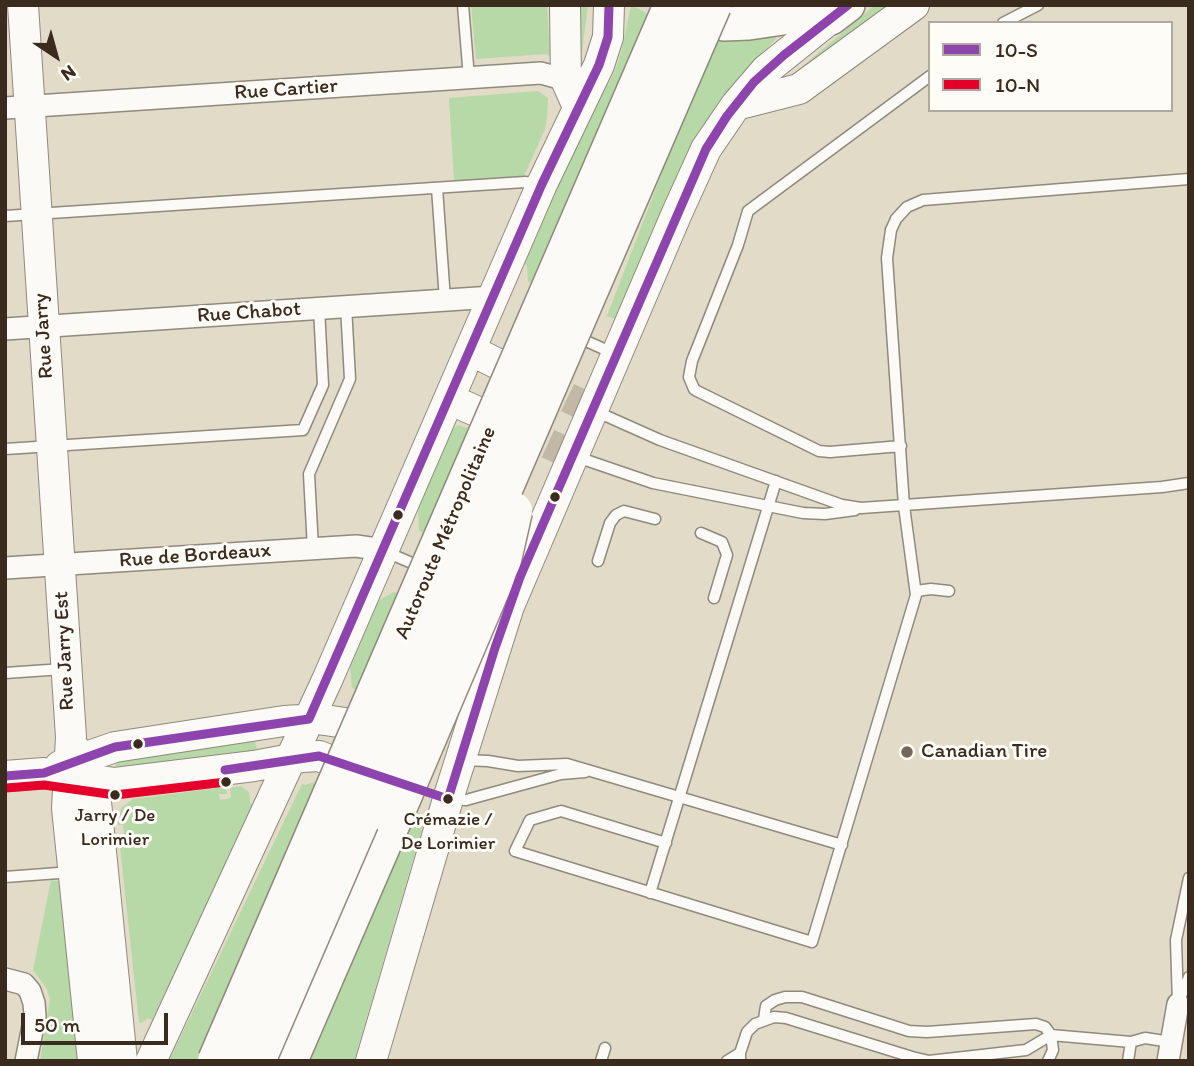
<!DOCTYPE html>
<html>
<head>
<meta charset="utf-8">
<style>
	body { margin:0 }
	#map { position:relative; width:1194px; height:1066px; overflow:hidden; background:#e2dbc8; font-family:Itim,sans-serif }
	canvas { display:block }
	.frame { position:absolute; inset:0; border:7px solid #3b2a1e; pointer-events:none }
	.legend { position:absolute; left:928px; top:21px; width:245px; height:91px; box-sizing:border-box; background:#fdfcf7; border:2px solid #afa8a0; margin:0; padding:9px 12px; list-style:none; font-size:21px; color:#3b2a1e }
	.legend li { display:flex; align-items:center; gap:14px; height:35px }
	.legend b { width:35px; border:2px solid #afa8a0 }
	.north { position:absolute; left:21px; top:21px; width:70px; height:70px; -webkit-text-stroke:5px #fdfcf7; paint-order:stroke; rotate:144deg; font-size:19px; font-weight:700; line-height:28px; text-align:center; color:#3b2a1e }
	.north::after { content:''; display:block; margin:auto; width:24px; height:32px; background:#3b2a1e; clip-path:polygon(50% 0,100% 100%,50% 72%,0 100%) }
	.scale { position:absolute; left:21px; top:1013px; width:147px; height:32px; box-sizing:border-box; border:4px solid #3b2a1e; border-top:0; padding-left:9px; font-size:21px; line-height:24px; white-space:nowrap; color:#3b2a1e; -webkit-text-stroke:5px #fdfcf7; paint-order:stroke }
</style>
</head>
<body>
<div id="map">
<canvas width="1194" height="1066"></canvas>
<div class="frame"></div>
<ul class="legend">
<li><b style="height:9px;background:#8e44ad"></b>10-S</li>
<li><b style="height:9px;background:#e4002b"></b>10-N</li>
</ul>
<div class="north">N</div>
<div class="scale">50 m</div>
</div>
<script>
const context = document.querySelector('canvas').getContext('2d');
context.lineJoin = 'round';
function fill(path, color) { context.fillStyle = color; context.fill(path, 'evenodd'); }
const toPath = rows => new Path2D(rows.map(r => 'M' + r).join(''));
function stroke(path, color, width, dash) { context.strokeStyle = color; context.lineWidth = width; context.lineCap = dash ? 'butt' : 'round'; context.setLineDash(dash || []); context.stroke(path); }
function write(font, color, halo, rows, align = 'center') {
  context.font = font + ' Itim,sans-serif'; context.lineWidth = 6; context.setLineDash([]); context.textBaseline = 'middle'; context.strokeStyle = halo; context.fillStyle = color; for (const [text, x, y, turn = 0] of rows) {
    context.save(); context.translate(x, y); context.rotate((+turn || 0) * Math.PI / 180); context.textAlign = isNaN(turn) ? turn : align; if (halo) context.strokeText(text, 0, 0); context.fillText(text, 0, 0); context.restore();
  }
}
const green = toPath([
	[471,5,547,5,550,56,546,54,476,59],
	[576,5,588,5,581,59,579,59],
	[875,5,897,5,792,80,790,77],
	[633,6,650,15,533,283,528,282,527,265,523,264,580,135,614,73,621,53,630,10],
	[774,36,776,39,741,74,693,144,615,319,607,316,683,118,717,40,739,41],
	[538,91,548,98,547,118,545,129,524,176,454,181,449,98],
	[458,425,471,429,424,540,422,532,419,531,418,505,453,429],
	[394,592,398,593,359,690,352,688,350,667,379,600],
	[255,740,257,751,116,767,115,762],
	[314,782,318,785,198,1061,169,1061,302,784,306,785],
	[241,786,249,792,250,803,254,806,152,1020,148,1018,142,1023,139,1022,119,837,124,836,123,825,118,825,121,808,133,799,226,787,227,794,219,794,220,800,231,798,230,788],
	[415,810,422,816,421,821,424,822,354,1061,299,1061],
	[51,880,61,882,80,1061,40,1061,50,999,47,989,33,970]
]);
const secondaryTunnel = toPath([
	[527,378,583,405],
	[507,425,564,451]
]);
const lane = toPath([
	[463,5,469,78],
	[1003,23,1038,5],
	[437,188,445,300],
	[5,216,525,182,539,184],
	[575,336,615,354],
	[595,411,660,440,842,505,861,508,1162,487,1189,483],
	[901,446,830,452,819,451,697,391,694,389,689,377,692,361,738,245,748,211,930,76],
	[5,449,303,430,323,385,319,308],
	[574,456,653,483,803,513,825,514,855,510],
	[701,533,722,542,727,555,714,598],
	[313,549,309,474,350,379,346,306],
	[384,551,414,564],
	[598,561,610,523,616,515,624,511,655,519],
	[916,591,931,589,949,591],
	[5,673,63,669],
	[461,760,488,761,518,766,567,764,842,845],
	[450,799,466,800,561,774,585,772],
	[666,843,561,811,530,820,515,851,812,942,916,595,904,506,887,258,891,230,896,219,907,207,923,200,1189,179],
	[5,877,72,872],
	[650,893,776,481],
	[1180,998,1189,977],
	[1178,1004,1176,940,1189,878],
	[764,1019,766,1006,775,1000,785,997,802,997,909,1031,927,1032,1036,1024,1045,1027,1051,1035,1053,1050,1048,1061],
	[601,1061,605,1048],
	[727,1061,740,1053],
	[740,1061,740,1053,747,1032,755,1024,774,1017,786,1018,912,1057,929,1061,1026,1050,1051,1035,1131,1042,1145,1038,1171,1042],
	[1128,1061,1131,1042]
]);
const street = toPath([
	[5,108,541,73,566,80],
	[5,329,493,297],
	[5,568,356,546,384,550],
	[5,979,24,984,30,991,34,1003,35,1016,26,1061],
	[1168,1061,1178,1004]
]);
const secondary = toPath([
	[23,5,71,737,67,808,93,1061],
	[565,5,566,80,578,107],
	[736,105,799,89,914,5],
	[470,350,498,364],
	[449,399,478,412],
	[74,748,96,802,122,1061],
	[60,766,115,747,284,721,318,719,345,723],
	[5,776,44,773,115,783,254,766,302,757,319,756,329,760],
	[151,1061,328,678,542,184,599,65,608,37,609,5],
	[371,1061,448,799,509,606,677,213,706,149,736,105,766,70,831,18]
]);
const primary = toPath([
	[724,24,749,23,790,17,831,18,848,5]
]);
const highway = toPath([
	[288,1061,393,818]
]);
const highwayBridge = toPath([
	[393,818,501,564,513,511],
	[217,1061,673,5],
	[256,1061,712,5]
]);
const bus1 = toPath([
	[225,770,319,756,448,799,495,648,520,577,706,149,727,116,754,82,784,55,848,5],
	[5,776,44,773,115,747,309,719,542,184,599,65,608,37,609,5]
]);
const bus2 = toPath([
	[6,788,44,785,115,795,226,782]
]);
const markers = [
	[555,497,6,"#3b2a1e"],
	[398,515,6,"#3b2a1e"],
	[138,744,6,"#3b2a1e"],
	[907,752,7,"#75685a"],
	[226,782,6,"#3b2a1e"],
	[115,795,6,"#3b2a1e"],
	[448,799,6,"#3b2a1e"]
];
const busNames = [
	["Jarry / De",115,816],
	["Lorimier",115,840],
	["Crémazie /",448,820],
	["De Lorimier",448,844]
];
const streetNames = [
	["Rue Cartier",286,90,-4],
	["Rue Chabot",249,313,-4],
	["Rue Jarry",44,336,-94],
	["Autoroute Métropolitaine",446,533,-67],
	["Rue de Bordeaux",195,556,-4],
	["Rue Jarry Est",65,651,-93]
];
const poiNames = [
	["Canadian Tire",921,752]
];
fill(green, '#b7d8a7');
stroke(secondaryTunnel, '#c1b8a6', 30, [30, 15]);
stroke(lane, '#90897d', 13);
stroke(street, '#90897d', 24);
stroke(secondary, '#90897d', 32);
stroke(primary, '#90897d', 36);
stroke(highway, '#90897d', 41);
stroke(lane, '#fbfaf7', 10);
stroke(street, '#fbfaf7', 21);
stroke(secondary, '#fbfaf7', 30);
stroke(primary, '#fbfaf7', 33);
stroke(highway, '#fbfaf7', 38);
stroke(highwayBridge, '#90897d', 41, []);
stroke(highwayBridge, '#fbfaf7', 38);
stroke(bus1, '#8e44ad', 9);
stroke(bus2, '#e4002b', 9);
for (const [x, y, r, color] of markers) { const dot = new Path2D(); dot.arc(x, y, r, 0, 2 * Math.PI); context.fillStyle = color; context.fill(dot); stroke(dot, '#fdfcf7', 2.5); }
write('19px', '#3b2a1e', '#fdfcf7', busNames);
write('21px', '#3b2a1e', '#fdfcf7', streetNames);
write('21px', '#3b2a1e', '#fdfcf7', poiNames, 'left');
</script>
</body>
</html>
